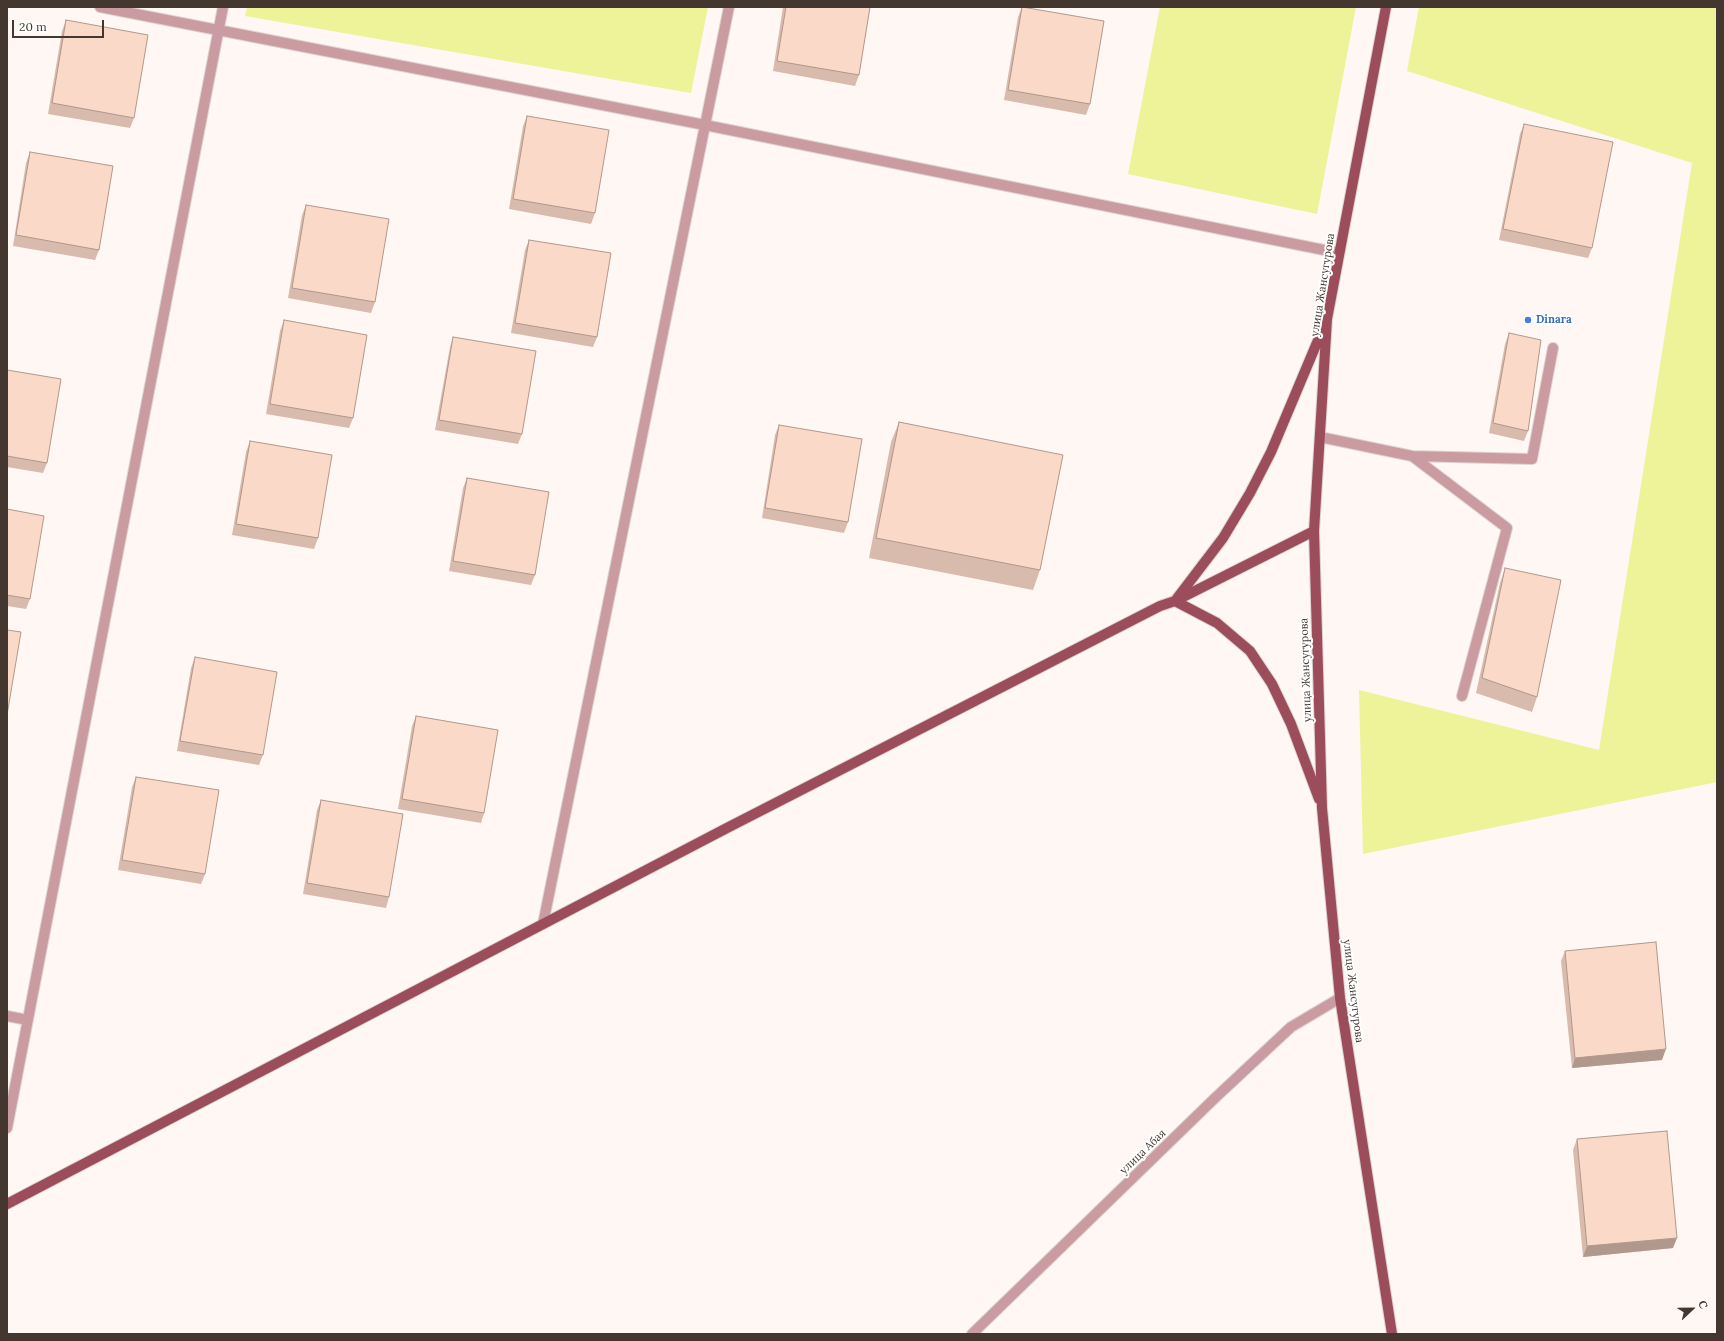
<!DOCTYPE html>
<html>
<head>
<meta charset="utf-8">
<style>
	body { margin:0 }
	#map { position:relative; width:1724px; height:1341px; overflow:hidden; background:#fef7f4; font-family:Lora,serif }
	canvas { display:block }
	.frame { position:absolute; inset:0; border:8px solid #443730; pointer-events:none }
	.north { position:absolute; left:1672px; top:1289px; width:40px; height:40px; -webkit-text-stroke:3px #fff; paint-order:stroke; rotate:68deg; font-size:11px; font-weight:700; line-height:16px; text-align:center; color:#443730 }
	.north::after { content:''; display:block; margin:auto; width:14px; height:18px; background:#443730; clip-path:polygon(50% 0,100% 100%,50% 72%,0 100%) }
	.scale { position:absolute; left:12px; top:20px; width:92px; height:18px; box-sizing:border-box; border:2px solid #443730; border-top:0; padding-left:5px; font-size:12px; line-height:14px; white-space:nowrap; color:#443730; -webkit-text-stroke:3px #fff; paint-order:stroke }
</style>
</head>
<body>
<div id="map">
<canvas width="1724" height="1341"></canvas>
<div class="frame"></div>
<div class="north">С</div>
<div class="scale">20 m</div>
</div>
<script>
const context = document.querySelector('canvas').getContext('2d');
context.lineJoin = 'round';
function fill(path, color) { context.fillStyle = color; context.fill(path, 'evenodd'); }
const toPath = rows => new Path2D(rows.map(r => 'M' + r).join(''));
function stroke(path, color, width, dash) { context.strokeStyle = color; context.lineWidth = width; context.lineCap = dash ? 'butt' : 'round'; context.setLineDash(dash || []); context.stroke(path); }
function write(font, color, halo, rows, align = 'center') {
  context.font = font + ' Lora,serif'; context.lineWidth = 4; context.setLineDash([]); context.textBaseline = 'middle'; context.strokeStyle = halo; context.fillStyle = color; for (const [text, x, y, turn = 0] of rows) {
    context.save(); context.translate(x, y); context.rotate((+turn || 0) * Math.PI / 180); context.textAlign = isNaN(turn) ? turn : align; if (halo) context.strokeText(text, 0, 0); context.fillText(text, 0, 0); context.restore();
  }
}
const green = toPath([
	[247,7,708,7,691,93,245,16],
	[1160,7,1356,7,1317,214,1128,174],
	[1419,7,1717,7,1717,782,1363,854,1359,690,1599,750,1692,163,1407,71]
]);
const minor = toPath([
	[100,7,705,125,1339,253],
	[1320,437,1412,456,1507,528,1462,696],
	[1412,456,1532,459,1553,348],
	[543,924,729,7],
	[7,1016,28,1020],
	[7,1128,223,7],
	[972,1334,1215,1098,1291,1027,1340,998]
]);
const major = toPath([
	[1386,7,1327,319,1314,531,1322,808,1340,998,1392,1334],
	[1319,799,1291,724,1272,684,1250,651,1217,623,1175,601,1223,538,1250,493,1271,452,1324,326],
	[7,1204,725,829,1160,606,1175,601,1314,531]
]);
const wall = toPath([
	[783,7,870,7,859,75,855,86,773,71],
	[1022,7,1090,104,1086,115,1004,100,1018,17],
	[66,20,134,118,130,128,48,114,62,31],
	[527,116,595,213,591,224,509,209,523,126],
	[1524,124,1592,248,1588,258,1499,240,1520,134],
	[30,152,99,250,95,260,13,246,26,163],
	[306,205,375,302,371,313,288,298,302,215],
	[529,240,597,337,593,347,511,333,525,250],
	[284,320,353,418,349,428,266,414,280,331],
	[1509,333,1528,431,1524,441,1489,433,1505,344],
	[453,337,522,434,518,444,435,430,450,347],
	[7,370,47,463,43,473,7,467],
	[899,422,1040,570,1033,590,869,558,891,442],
	[779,425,848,522,844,533,762,518,775,435],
	[250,441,318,538,314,549,232,535,246,452],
	[467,478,535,575,531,585,449,571,463,488],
	[7,509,30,599,26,609,7,606],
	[1505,568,1537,697,1532,712,1476,693,1500,583],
	[195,657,263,755,259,765,177,751,191,668],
	[416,716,484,813,481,823,398,809,412,726],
	[136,777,205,874,201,884,118,870,132,787],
	[321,800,389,897,386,908,303,894,317,810],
	[1565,951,1662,1060,1572,1068,1561,961],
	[1577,1139,1673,1248,1583,1257,1573,1150]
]);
const shadedWall = toPath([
	[1666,1049,1662,1060,1572,1068,1575,1058],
	[1677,1238,1673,1248,1583,1257,1587,1246]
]);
const building = toPath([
	[786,7,870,7,859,75,777,61,786,7],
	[1022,7,1104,21,1090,104,1008,90,1022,7],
	[66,20,148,35,134,118,52,103,66,20],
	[527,116,609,130,595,213,513,199,527,116],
	[1524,124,1613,142,1592,248,1503,229,1524,124],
	[30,152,113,166,99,250,16,235,30,152],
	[306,205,389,219,375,302,292,288,306,205],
	[529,240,611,253,597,337,515,323,529,240],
	[284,320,367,335,353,418,270,404,284,320],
	[1509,333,1541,340,1528,431,1493,423,1509,333],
	[453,337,536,351,522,434,439,420,453,337],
	[7,370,61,379,47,463,7,456,7,370],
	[899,422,1063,455,1040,570,876,538,899,422],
	[779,425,862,439,848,522,765,508,779,425],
	[250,441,332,455,318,538,236,524,250,441],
	[467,478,549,492,535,575,453,561,467,478],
	[7,509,44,516,30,599,7,595,7,509],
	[1505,568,1561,580,1537,697,1482,678,1505,568],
	[7,630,21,632,7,715,7,630],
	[195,657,277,672,263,755,180,741,195,657],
	[416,716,498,730,484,813,402,799,416,716],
	[136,777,219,790,205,874,122,860,136,777],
	[321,800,403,814,389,897,307,883,321,800],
	[1656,942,1666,1049,1575,1058,1565,951,1656,942],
	[1667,1131,1677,1238,1587,1246,1577,1139,1667,1131]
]);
const markers = [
	[1528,320,4,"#3f7fe0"]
];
const streetNames = [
	["улица Жансугурова",1323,285,-81],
	["улица Жансугурова",1306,670,-92],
	["улица Жансугурова",1353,991,83],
	["улица Абая",1143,1152,-44]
];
const shopNames = [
	["Dinara",1536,320]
];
fill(green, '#eef299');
stroke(minor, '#ddd4d1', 12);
stroke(major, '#ddd4d1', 12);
stroke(minor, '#ca9ca2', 10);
stroke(major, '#9b4d5b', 10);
fill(wall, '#d8bbac');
fill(shadedWall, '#b0988c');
fill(building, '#fbd9c8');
stroke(building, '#b0988c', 1);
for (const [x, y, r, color] of markers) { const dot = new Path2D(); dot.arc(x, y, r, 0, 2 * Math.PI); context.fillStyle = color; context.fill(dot); stroke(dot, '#fff', 1.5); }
write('11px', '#443730', '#fff', streetNames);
write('bold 11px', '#366cbe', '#fff', shopNames, 'left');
</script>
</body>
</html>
